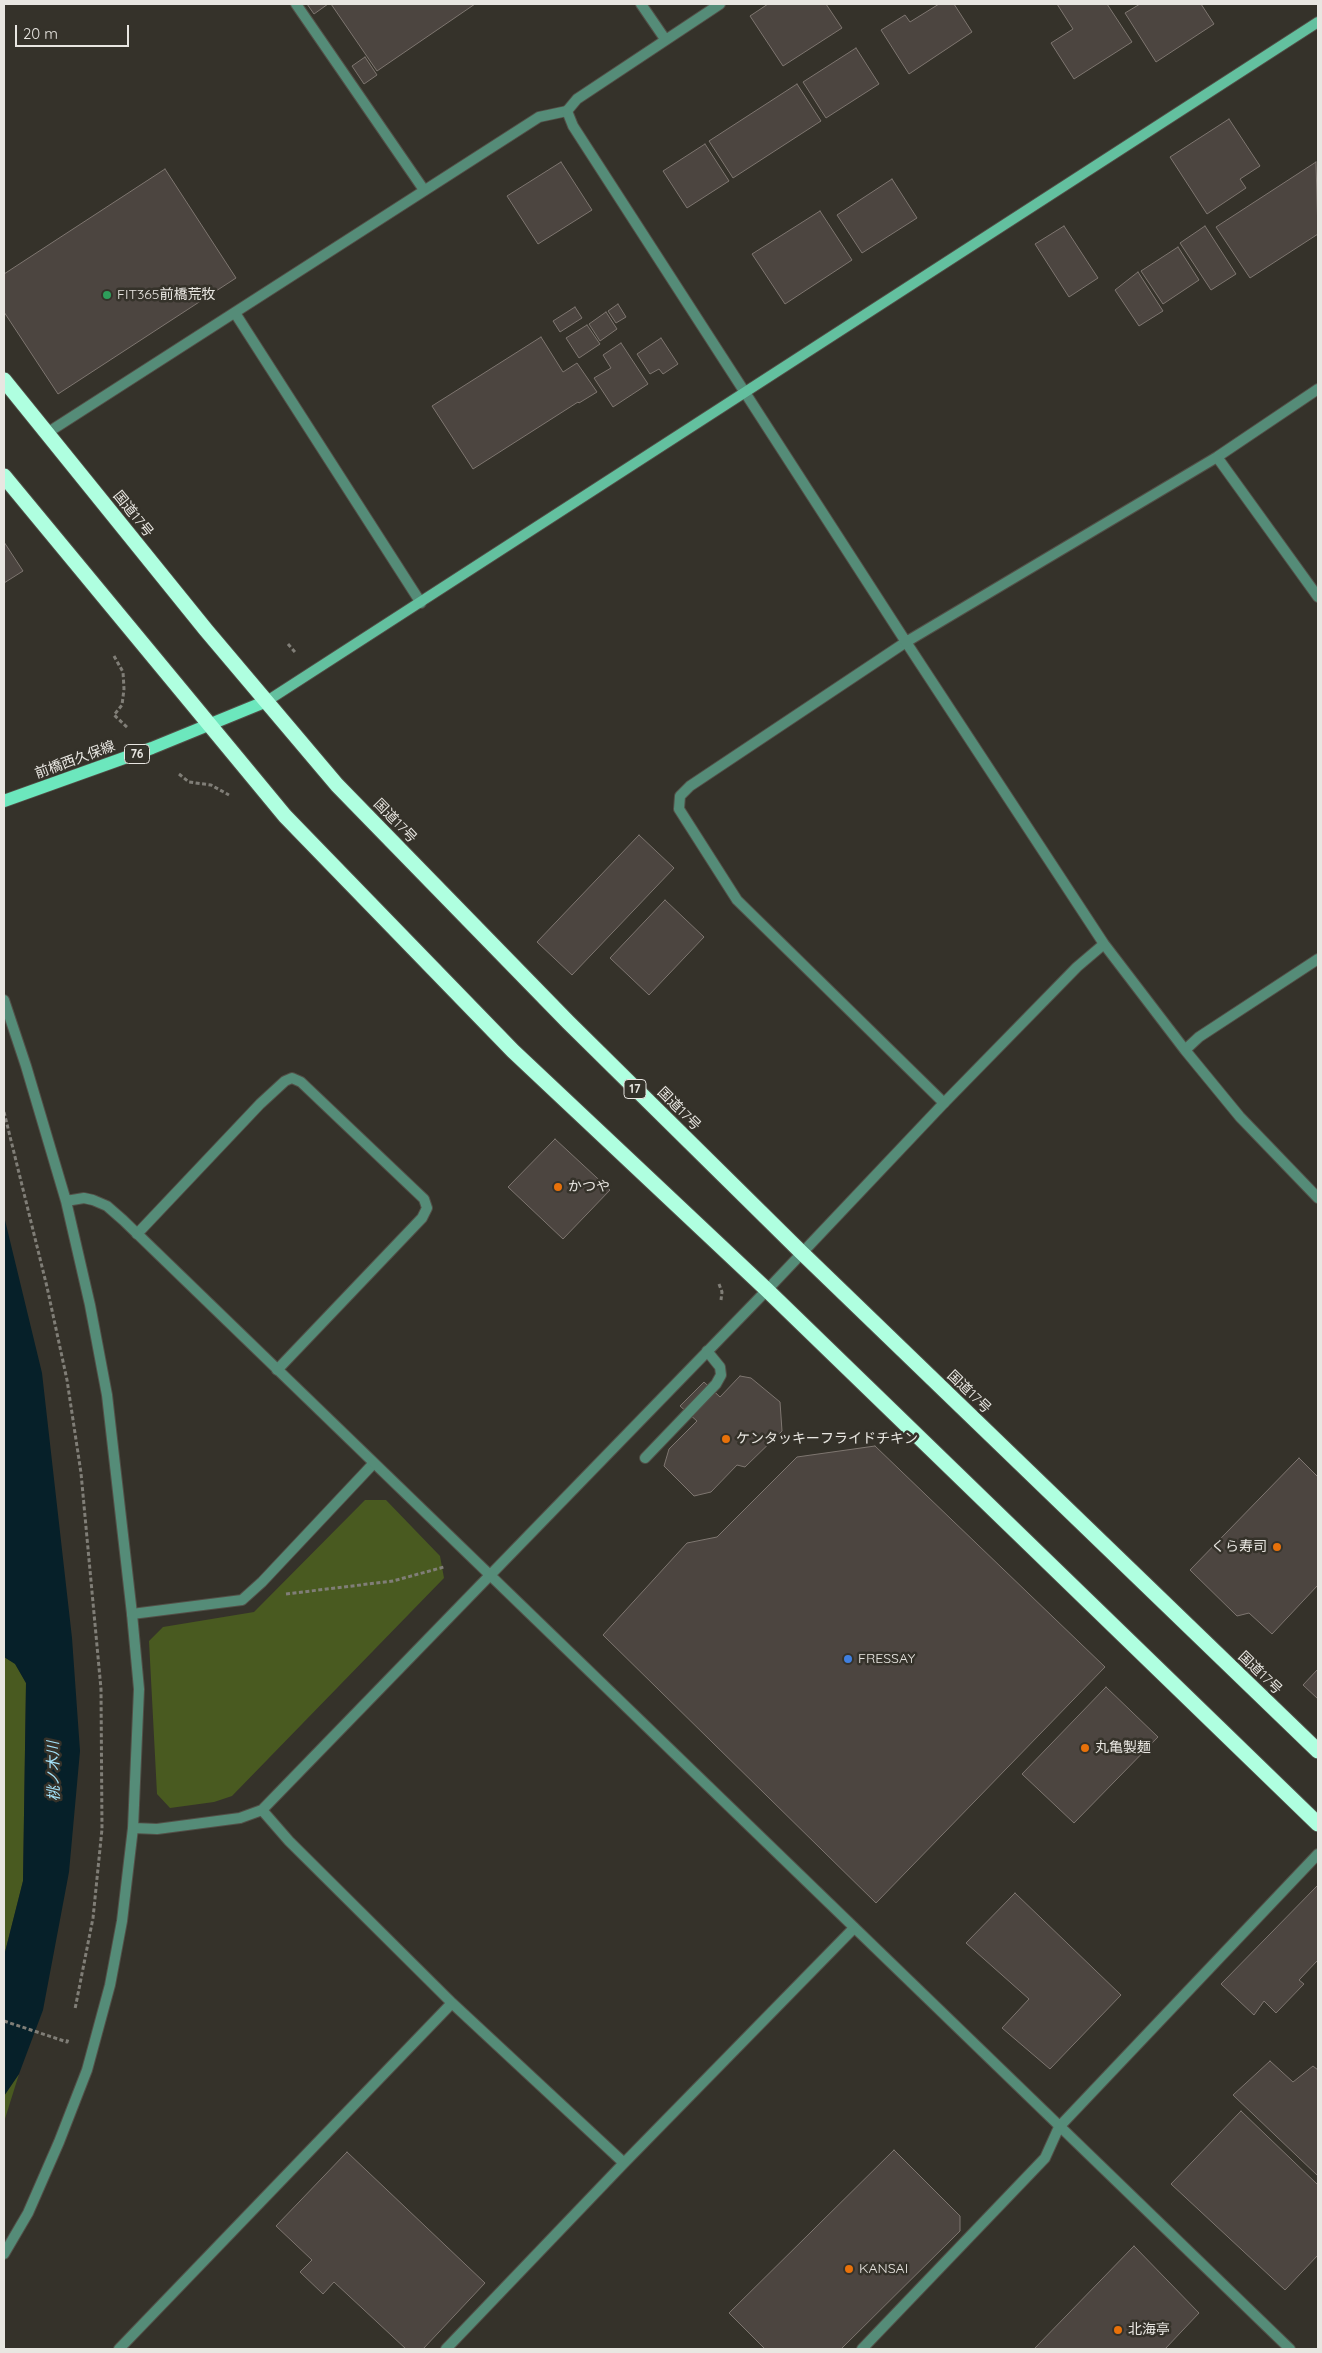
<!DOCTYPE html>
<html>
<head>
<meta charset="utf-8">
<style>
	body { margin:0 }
	#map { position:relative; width:1322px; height:2353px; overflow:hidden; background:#35322a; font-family:Quicksand,sans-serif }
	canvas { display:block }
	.frame { position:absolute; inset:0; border:5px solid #e8e6e1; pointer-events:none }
	.scale { position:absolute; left:15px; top:25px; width:114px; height:22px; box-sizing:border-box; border:2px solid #e8e6e1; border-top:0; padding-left:6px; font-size:15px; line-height:18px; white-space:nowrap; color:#e8e6e1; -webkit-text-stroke:4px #35322a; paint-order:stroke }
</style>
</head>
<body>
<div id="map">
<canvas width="1322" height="2353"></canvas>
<div class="frame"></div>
<div class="scale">20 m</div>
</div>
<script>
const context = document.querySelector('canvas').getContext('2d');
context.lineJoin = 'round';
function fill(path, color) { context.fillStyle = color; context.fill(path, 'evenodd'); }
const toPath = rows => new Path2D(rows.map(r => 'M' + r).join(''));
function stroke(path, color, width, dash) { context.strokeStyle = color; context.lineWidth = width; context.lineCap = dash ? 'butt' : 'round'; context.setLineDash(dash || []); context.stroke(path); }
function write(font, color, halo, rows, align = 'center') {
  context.font = font + ' Quicksand,"Noto Sans JP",sans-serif'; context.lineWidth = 5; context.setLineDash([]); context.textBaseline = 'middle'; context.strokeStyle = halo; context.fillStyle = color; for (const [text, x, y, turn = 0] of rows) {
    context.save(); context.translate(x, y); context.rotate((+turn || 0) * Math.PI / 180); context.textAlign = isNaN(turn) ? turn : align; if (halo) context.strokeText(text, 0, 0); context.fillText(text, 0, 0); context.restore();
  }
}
const green = toPath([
	[365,1500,386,1500,440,1556,444,1578,232,1796,214,1802,170,1808,157,1794,149,1641,163,1627,254,1612],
	[4,1657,15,1663,26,1683,23,1881,4,1956],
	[19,2074,4,2122,4,2096]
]);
const water = toPath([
	[4,1216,42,1373,72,1638,80,1751,69,1872,43,2010,19,2074,4,2096,4,1956,23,1881,26,1683,15,1664,4,1657]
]);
const building = toPath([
	[307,4,328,4,314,14,307,4],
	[331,4,475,4,377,71,331,4],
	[768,4,826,4,842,28,783,66,750,16,768,4],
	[939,4,954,4,972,32,909,74,881,30,905,15,910,22,939,4],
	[1057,4,1107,4,1132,42,1074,79,1051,43,1073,29,1057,4],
	[1140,4,1201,4,1214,24,1156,62,1125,13,1140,4],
	[856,48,879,84,826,118,803,82,856,48],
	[365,57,377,75,364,84,352,66,365,57],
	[797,84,821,121,733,178,709,141,797,84],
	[1229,119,1260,166,1240,179,1246,188,1207,214,1170,157,1229,119],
	[705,144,729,181,687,208,663,171,705,144],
	[561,162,592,210,538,244,507,196,561,162],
	[1316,162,1318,234,1250,278,1216,227,1316,162],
	[165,169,236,278,58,394,4,312,4,274,165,169],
	[892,179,917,218,862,253,837,215,892,179],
	[820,211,852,260,785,304,752,254,820,211],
	[1064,226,1098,278,1069,297,1035,244,1064,226],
	[1205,226,1236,274,1211,290,1180,243,1205,226],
	[1178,247,1199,280,1163,304,1141,271,1178,247],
	[1138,272,1163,311,1139,326,1115,290,1138,272],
	[618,304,626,317,616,323,608,311,618,304],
	[575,307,582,318,560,332,553,321,575,307],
	[606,312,617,329,600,341,589,324,606,312],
	[587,325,600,344,579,358,566,338,587,325],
	[541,337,563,372,577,363,597,392,579,403,578,402,473,469,432,406,541,337],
	[661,338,678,364,663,374,659,369,650,374,637,354,661,338],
	[621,343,648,384,613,407,594,378,611,368,603,355,621,343],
	[4,542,23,571,4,583,4,542],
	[639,835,674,868,572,975,537,942,639,835],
	[665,900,704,937,649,995,610,958,665,900],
	[555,1139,610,1190,563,1239,508,1187,555,1139],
	[740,1376,751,1378,780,1402,782,1431,745,1467,737,1465,711,1492,694,1496,664,1466,669,1449,697,1421,680,1406,704,1382,720,1397,740,1376],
	[875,1446,1105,1667,876,1903,603,1635,687,1543,717,1537,797,1457,875,1446],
	[1299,1458,1318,1477,1318,1585,1272,1634,1249,1613,1237,1616,1190,1570,1299,1458],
	[1318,1669,1318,1699,1303,1685,1318,1669],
	[1106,1687,1158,1737,1074,1823,1022,1774,1106,1687],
	[1318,1885,1318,1960,1299,1980,1304,1984,1276,2013,1264,2001,1254,2015,1221,1984,1318,1885],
	[1015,1893,1121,1995,1050,2069,1002,2028,1029,1999,966,1943,1015,1893],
	[1270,2061,1293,2082,1313,2066,1318,2070,1318,2176,1233,2095,1270,2061],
	[1241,2111,1318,2185,1318,2255,1285,2290,1171,2184,1241,2111],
	[894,2150,960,2216,960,2231,841,2349,765,2349,729,2313,894,2150],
	[347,2152,485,2283,423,2349,406,2349,334,2282,323,2294,300,2272,312,2260,276,2226,347,2152],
	[1134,2246,1199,2313,1165,2349,1034,2349,1134,2246]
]);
const path = toPath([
	[288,644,295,652],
	[114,656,123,672,124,689,122,705,114,715,128,728],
	[179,774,189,782,211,785,229,795],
	[4,1112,47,1287,67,1380,81,1473,101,1689,102,1829,93,1918,75,2009],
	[719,1284,722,1292,721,1300],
	[286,1594,393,1581,444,1567],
	[4,2021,67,2042,68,2039]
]);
const lane = toPath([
	[296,4,424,190],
	[235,313,421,603],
	[47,433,539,117,567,111],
	[906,642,690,786,680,796,679,809,737,900,944,1103],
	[137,1234,260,1104,285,1081,292,1078,301,1082,424,1199,427,1208,422,1218,277,1370],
	[645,1458,716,1384,721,1375,720,1367,707,1351],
	[132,1614,242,1600,262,1582,373,1464]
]);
const street = toPath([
	[641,4,665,39],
	[720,4,577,99,567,111,573,126,906,642,1104,944,1185,1050,1240,1117,1318,1198],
	[1217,457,1318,597],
	[906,642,1217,457,1318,389],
	[4,1000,26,1066,66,1201,90,1305,107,1395,132,1614,139,1689,133,1828,122,1921,110,1985,87,2070,59,2142,28,2213,4,2254],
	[1185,1050,1199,1037,1318,959],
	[66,1201,84,1198,93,1200,107,1206,123,1220,1290,2349],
	[262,1810,289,1841,452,2003,624,2163],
	[133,1828,157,1829,240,1818,262,1810,767,1290,944,1103,1077,967,1104,944],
	[119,2349,452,2003],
	[446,2349,624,2163,854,1928],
	[862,2349,1045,2158,1059,2127,1318,1854]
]);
const secondary = toPath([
	[267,701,1318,22]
]);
const primary = toPath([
	[4,801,152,748,267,701]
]);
const highway = toPath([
	[4,380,206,630,337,785,568,1022,801,1252,1318,1751],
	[4,476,285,816,513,1051,767,1290,1318,1824]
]);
const markers = [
	[107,295,5,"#2e9e5b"],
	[558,1187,5,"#e8710a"],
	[726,1439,5,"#e8710a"],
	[1277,1547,5,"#e8710a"],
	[848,1659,5,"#3f7fe0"],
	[1085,1748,5,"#e8710a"],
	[849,2269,5,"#e8710a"],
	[1118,2330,5,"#e8710a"]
];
const shields = [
	[137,754,25],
	[635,1089,22]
];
const shieldNames = [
	["76",137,754],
	["17",635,1089]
];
const poiNames = [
	["FIT365前橋荒牧",117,295],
	["かつや",568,1187],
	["ケンタッキーフライドチキン",736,1439],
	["くら寿司",1267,1547,"right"],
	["FRESSAY",858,1659],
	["丸亀製麺",1095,1748],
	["KANSAI",859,2269],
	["北海亭",1128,2330]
];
const streetNames = [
	["国道17号",133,514,51],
	["前橋西久保線",75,760,-20],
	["国道17号",395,821,46],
	["国道17号",679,1109,45],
	["国道17号",969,1392,44],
	["国道17号",1260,1673,44]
];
const waterNames = [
	["桃ノ木川",54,1771,-91]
];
fill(green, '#495a20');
fill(water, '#062029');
fill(building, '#4c4540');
stroke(building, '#7e7670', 1);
stroke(lane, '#524f47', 12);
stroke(street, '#524f47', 12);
stroke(secondary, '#524f47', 12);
stroke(primary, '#524f47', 14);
stroke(highway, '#524f47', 17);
stroke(path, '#807e77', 3, [4, 2.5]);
stroke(lane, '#558c78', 10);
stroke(street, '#558c78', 10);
stroke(secondary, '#63c09f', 10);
stroke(primary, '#6ce7bd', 12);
stroke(highway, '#afffe0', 15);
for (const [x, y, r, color] of markers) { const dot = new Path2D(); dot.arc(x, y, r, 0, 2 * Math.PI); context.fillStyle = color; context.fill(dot); stroke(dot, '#35322a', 2); }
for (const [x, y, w] of shields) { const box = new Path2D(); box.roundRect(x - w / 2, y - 9.5, w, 19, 4); context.fillStyle = '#35322a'; context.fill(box); stroke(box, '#e8e6e1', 1); }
write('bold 12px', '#e8e6e1', null, shieldNames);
write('14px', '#e8e6e1', '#35322a', poiNames, 'left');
write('14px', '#e8e6e1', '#35322a', streetNames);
write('italic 15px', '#a5e4fc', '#35322a', waterNames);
</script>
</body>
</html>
